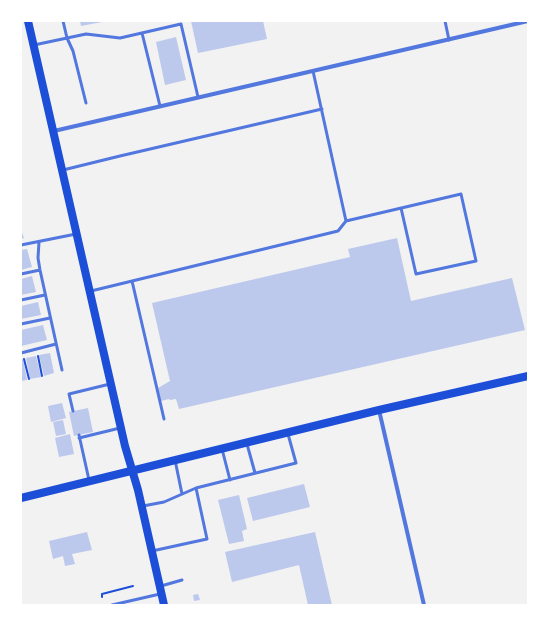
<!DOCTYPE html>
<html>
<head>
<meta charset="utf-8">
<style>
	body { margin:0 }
	#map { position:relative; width:549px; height:626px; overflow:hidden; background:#f2f2f2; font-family:Rubik,sans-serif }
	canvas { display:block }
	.frame { position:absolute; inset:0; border:22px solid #fff; pointer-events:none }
</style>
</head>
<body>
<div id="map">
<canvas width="549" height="626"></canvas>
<div class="frame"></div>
</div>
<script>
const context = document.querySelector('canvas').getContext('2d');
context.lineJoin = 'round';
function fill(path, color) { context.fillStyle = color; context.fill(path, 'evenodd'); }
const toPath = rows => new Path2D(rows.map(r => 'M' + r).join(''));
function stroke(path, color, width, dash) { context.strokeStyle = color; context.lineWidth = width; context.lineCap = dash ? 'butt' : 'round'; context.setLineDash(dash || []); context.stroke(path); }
const building = toPath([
	[80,21,102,21,102,22,81,26],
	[191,21,263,21,267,39,198,53],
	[176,37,186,80,165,85,156,42],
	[21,230,24,238,21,239],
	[397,238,411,301,512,278,525,330,179,409,176,399,170,400,169,399,161,401,158,388,170,381,152,303,350,257,348,249],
	[27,249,32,267,21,270,21,250],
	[32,276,36,292,21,295,21,279],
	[38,302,41,315,21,319,21,306],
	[43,325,47,340,21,346,21,330],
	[50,353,54,373,44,376,39,355],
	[36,356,41,377,30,379,26,358],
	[23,359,27,380,21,381,21,360],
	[62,403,66,418,51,422,48,406],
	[88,408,93,432,74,436,69,412],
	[63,420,66,434,56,436,53,422],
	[70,434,74,454,59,457,55,438],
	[304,484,310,507,253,521,247,498],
	[239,495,247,529,242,531,244,541,229,544,218,500],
	[87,532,92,550,72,554,75,564,65,566,63,556,53,559,49,541],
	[315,532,332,605,308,605,299,565,232,582,225,552],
	[198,594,200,600,194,601,193,595]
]);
const path = toPath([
	[38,356,42,376],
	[24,359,29,379],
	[102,597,102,594,133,586]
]);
const service = toPath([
	[63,21,67,38,73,51,86,103],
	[445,21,449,40],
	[142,33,160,106],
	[34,45,86,34,120,38,181,24,198,97],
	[63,170,120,156,322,109],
	[346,221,461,194,476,261,416,274,401,208],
	[39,242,38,258,40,270,62,370],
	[21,245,76,234],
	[21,274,40,270],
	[132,281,164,419],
	[91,291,338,231,346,221,313,71],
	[21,300,45,295],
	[21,324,50,318],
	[21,353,56,344],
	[73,411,69,394,110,384],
	[79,435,89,480],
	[79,438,120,428],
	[247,444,255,473],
	[222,449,230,480],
	[175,460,182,494],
	[143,506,164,502,196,488,296,463,288,434],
	[152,551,207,539,196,488],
	[161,586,182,580],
	[112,605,160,594]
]);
const minor = toPath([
	[54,131,528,21],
	[379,410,424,605]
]);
const secondary = toPath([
	[28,21,125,446,138,490,164,605],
	[21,498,379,410,528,376]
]);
fill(building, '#bdc9ec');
stroke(path, '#1d4ed8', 2);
stroke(service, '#5277de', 3);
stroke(minor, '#5277de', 4);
stroke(secondary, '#1d4ed8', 8);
</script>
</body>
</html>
